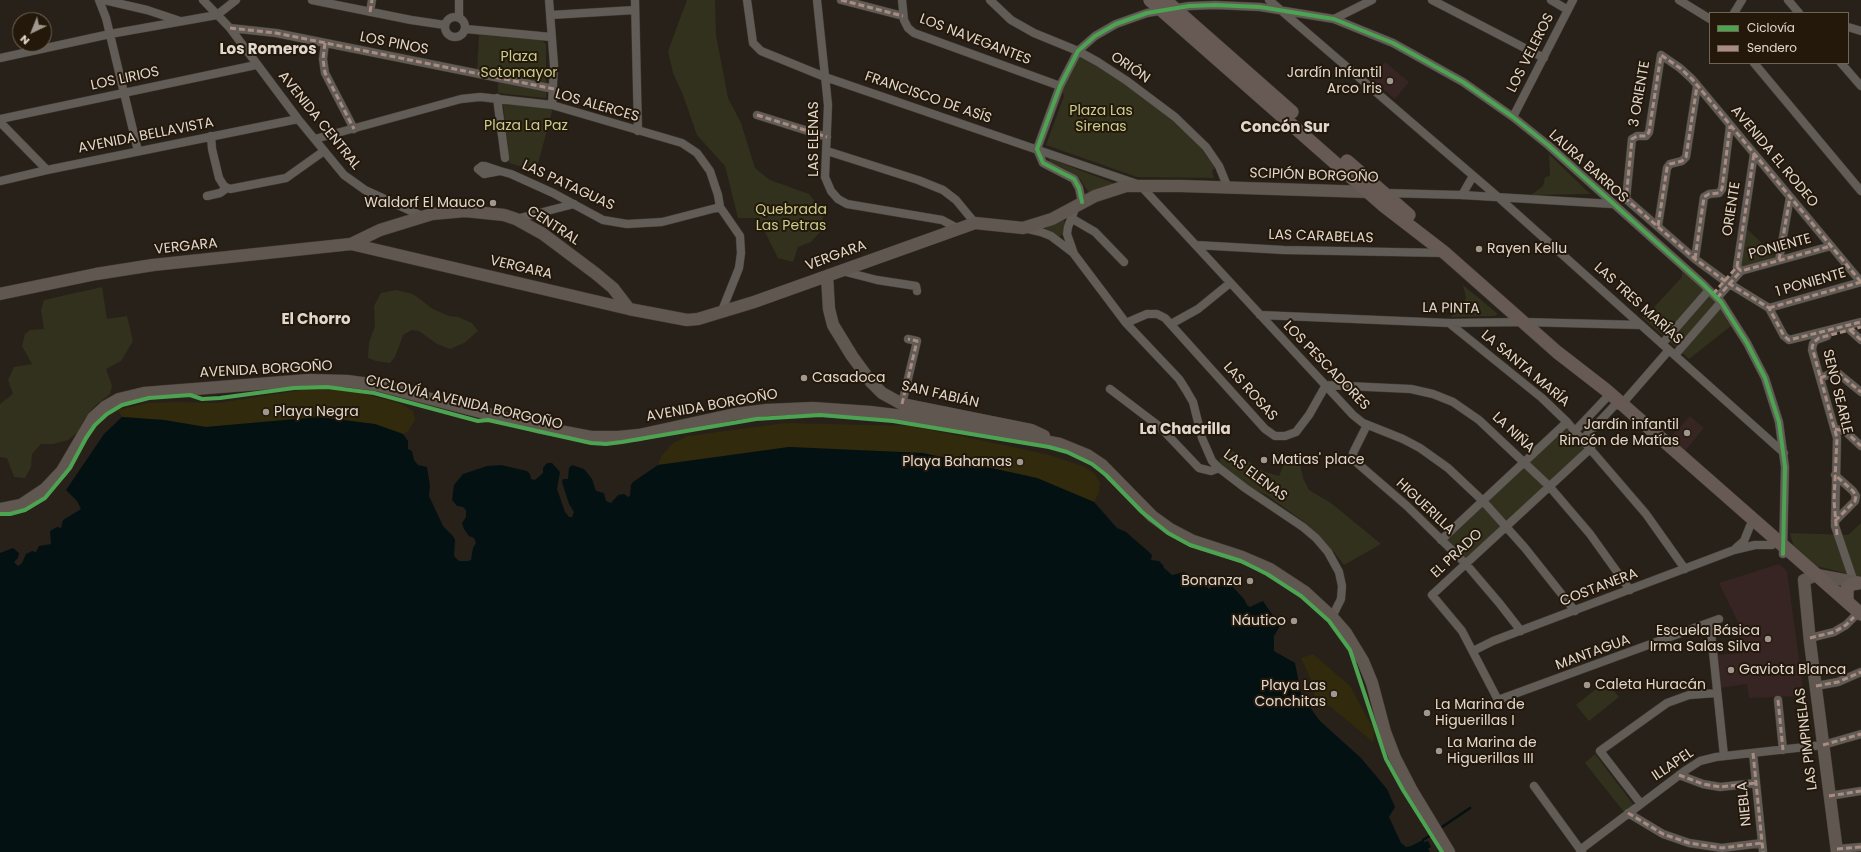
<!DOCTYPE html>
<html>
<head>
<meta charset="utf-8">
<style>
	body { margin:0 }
	#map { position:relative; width:1861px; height:852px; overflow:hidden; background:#282119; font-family:Poppins,sans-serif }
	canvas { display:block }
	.legend { position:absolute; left:1709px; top:12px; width:140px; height:52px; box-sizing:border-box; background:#24180a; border:1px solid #6f6458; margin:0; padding:5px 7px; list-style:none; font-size:12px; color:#e0d7ce }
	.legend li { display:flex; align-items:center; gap:8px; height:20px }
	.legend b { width:20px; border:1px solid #6f6458 }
	.north { position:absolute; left:12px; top:12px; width:40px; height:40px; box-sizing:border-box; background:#24180a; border:1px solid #6f6458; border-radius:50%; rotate:223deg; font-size:11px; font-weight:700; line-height:16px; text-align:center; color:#e0d7ce }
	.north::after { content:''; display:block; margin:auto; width:14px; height:18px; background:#a0978f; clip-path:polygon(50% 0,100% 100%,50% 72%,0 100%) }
</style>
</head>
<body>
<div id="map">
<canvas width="1861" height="852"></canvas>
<ul class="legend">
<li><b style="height:5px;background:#4ca352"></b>Ciclovía</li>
<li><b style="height:5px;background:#a88b81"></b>Sendero</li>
</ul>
<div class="north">N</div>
</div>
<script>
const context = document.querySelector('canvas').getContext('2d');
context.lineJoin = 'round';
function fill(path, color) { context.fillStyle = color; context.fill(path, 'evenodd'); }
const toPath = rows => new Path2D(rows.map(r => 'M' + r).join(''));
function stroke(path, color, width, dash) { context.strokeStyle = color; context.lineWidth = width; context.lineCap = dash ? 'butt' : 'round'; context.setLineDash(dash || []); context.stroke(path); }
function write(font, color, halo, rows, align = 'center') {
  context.font = font + ' Poppins,sans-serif'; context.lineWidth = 4; context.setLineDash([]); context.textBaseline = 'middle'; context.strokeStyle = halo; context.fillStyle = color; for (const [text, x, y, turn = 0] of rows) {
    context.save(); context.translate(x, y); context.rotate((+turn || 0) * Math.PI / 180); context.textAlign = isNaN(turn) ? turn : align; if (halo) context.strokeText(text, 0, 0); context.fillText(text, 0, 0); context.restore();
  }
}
const education = toPath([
	[1385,62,1409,82,1395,99,1371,79],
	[1690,416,1704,428,1685,451,1670,438],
	[1779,564,1787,571,1804,696,1749,698,1747,684,1720,688,1717,655,1742,653,1739,624,1719,583]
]);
const green = toPath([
	[687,0,715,0,716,35,728,98,741,123,755,168,770,180,809,194,824,213,820,232,811,242,798,247,793,262,778,258,758,218,738,218,725,166,697,135,683,95,673,73,668,51],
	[479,35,541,40,546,44,546,98,498,93,498,82,477,72],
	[1078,55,1108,72,1165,112,1194,139,1201,148,1215,168,1212,171,1214,178,1137,177,1046,145,1064,96,1062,91],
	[503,102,553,108,536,171,509,163],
	[1549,154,1590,194,1531,195,1543,186,1545,177,1550,176],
	[1048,158,1113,183,1115,185,1089,193,1080,179,1062,167,1050,162],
	[1062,218,1065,222,1063,234,1059,237,1047,231,1045,226],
	[1747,229,1775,256,1775,258,1727,281,1739,266],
	[1682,271,1692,278,1713,298,1731,326,1689,359,1642,317,1646,316,1682,277],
	[1463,285,1498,314,1495,316,1450,317,1461,309,1466,298],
	[102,287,107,319,127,316,133,341,121,361,106,369,112,386,110,394,95,406,84,419,78,432,68,440,53,444,41,444,32,454,31,467,25,478,14,477,7,458,0,457,0,404,13,394,8,380,14,367,32,364,22,346,25,334,30,330,44,329,41,310,44,300],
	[396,290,413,294,433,309,449,316,458,317,472,323,478,331,464,343,450,349,437,344,419,331,412,330,403,335,395,357,390,363,376,361,368,358,369,342,375,326,374,306,381,293],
	[1568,426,1587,447,1498,528,1467,561,1447,540],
	[1230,449,1265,472,1279,476,1287,457,1300,464,1303,478,1309,490,1331,503,1381,544,1344,565,1333,551,1308,525,1267,495,1252,489,1220,465,1220,459],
	[1861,523,1861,577,1816,566,1794,547,1790,533,1848,535],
	[1606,681,1619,697,1589,721,1576,705],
	[1595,754,1633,804,1624,812,1585,763]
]);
const sand = toPath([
	[314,388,356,392,399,403,413,411,415,420,408,431,403,434,375,424,319,417,206,427,164,420,122,417,118,410,148,403,176,402,218,403],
	[785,423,911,426,1013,447,1049,455,1085,467,1095,474,1100,483,1099,492,1094,502,1037,478,923,453,789,447,658,465,662,455,673,443,688,436],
	[1313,654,1350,686,1374,730,1373,742,1330,706,1315,706,1314,686,1301,658]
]);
const water = toPath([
	[122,417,164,420,206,427,319,417,375,424,403,434,408,441,408,449,412,451,414,460,418,465,427,467,430,486,429,496,443,526,453,536,455,540,454,556,459,561,468,561,471,560,473,548,476,543,474,538,469,536,464,529,462,523,466,517,466,510,463,507,457,506,452,500,454,485,463,474,487,466,501,465,527,471,530,474,531,479,535,480,543,473,543,468,547,463,552,463,560,472,557,489,565,512,569,517,572,517,574,512,569,504,562,482,563,479,568,479,569,468,572,465,584,469,592,479,596,491,604,493,606,501,611,503,618,495,624,494,628,497,630,496,631,485,633,482,658,465,789,447,923,453,1037,478,1094,502,1117,528,1126,532,1149,552,1152,555,1151,560,1159,561,1163,565,1164,568,1172,575,1184,572,1203,583,1209,589,1214,585,1225,582,1233,587,1244,599,1247,605,1250,607,1263,601,1280,626,1274,636,1274,651,1295,663,1301,693,1314,713,1320,721,1361,758,1387,789,1395,807,1389,817,1401,843,1406,847,1411,846,1423,840,1424,842,1428,841,1431,847,1428,849,1430,852,0,852,0,553,13,548,19,553,18,558,14,562,18,566,22,563,26,554,32,551,36,552,39,546,51,544,50,531,57,527,61,528,63,520,81,509,77,501,66,490,104,434]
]);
const stream = toPath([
	[1439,829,1470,808],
	[1423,840,1434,833]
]);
const street = toPath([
	[99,0,106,18,138,151],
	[104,0,147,10,180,21],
	[203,0,230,28,298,119,344,175,365,190,422,216],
	[312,0,411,20,445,25],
	[549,0,554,65,552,105],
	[635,0,638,131],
	[747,0,753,43,761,51,825,77,1140,185,1353,415,1363,423,1403,439,1420,448,1448,468,1483,501,1525,548,1575,611],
	[817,0,828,105,825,177,831,191,838,199,847,204,942,220,957,228],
	[841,0,903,16],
	[902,0,904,20,908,28,914,33,1060,86],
	[990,0,1011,20,1034,33,1078,51,1098,62,1127,81,1175,117,1206,147,1219,166,1228,188],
	[1269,0,1498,197,1784,453],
	[1432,0,1544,58],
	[1551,0,1568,10],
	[1679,0,1710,19],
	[1788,0,1799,13],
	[370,12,372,0],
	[1734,13,1742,0],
	[551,15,635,10],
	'445 27a10 10 0 1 1 20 0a10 10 0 1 1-20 0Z',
	[459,17,459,0],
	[1334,19,1372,0],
	[1848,27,1861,31],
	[230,28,276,33,554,89],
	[466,29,551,37],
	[325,43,323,59,325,73,354,129],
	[0,58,110,34,217,15,236,0],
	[1754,63,1861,191],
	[1841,63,1861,86],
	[497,98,505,158],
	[757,115,827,137],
	[1513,117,1573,0],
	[0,119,256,65],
	[0,122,47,170],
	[211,136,212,149,219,178,224,186,230,189,286,178,324,151],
	[315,139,461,99,480,97,552,105,682,143,697,153,710,171,718,195,720,207,740,236,741,253,739,268,721,313],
	[827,151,918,180,943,190,956,200,975,223],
	[482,166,485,166,500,171,484,174,478,169,482,166],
	[500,171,511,174,553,193,603,220,627,224,662,222,720,207],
	[0,181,47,170,298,119],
	[1385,193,1462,195,1612,204],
	[1462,195,1473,176],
	[207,196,220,193,227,188],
	[1082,202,1079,188,1074,179,1043,163,1037,149,1060,86,1078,51,1095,36,1116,24,1147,13,1189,6,1215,5,1260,7,1334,19,1393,43,1463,82,1513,117,1548,145,1703,284,1721,302,1747,343,1765,378,1779,422,1785,467,1783,554],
	[1076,206,1068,227,1067,234,1074,254,1126,323,1179,379,1186,390,1193,402,1202,438,1212,461,1219,468,1245,488,1303,527,1316,538,1328,552,1339,572,1342,586,1341,599,1332,617],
	[1071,218,1095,232,1124,262],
	[516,219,574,204],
	[1658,226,1667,168,1670,164,1682,161,1686,157,1697,86],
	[1024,228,1041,232,1051,236,1072,252],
	[1196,245,1284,250,1445,253],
	[1695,259,1704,197,1709,194,1719,193,1722,189,1730,126],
	[1779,260,1790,197],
	[1737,267,1754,154],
	[1737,267,1741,271,1831,246],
	[842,271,877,280,916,286,917,291],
	[1861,282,1692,79,1680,68,1661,55,1649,132,1646,136,1637,136,1632,139,1626,199,1695,259,1725,281,1769,308,1784,336,1789,340,1861,322],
	[1717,298,1741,271],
	[1769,308,1861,282],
	[1260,315,1449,323,1523,322,1641,325],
	[1126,323,1147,314,1157,314,1165,318,1265,429,1275,436,1285,436,1296,432,1309,415,1326,385,1411,389,1433,394,1453,402,1479,420,1549,486,1590,534,1630,590],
	[1449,323,1542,398,1567,422,1646,514,1685,569],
	[1171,324,1198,309,1230,283],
	[1850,330,1861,340],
	[1827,336,1816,340,1813,344,1812,350,1837,438,1835,526,1854,582],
	[1662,344,1709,290],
	[1675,355,1721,302],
	[1820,378,1833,373,1839,374,1861,392],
	[1110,389,1160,427,1199,468,1211,471,1219,468],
	[902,404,917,341,908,339],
	[1367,425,1353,453,1356,462,1407,506,1466,564,1500,604,1521,631],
	[1835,429,1845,431,1861,446],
	[1575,431,1610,394],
	[1583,439,1614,406,1622,404,1669,350],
	[1591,448,1432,595,1462,631,1498,700,1719,619],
	[1835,521,1855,501,1856,496,1853,491,1835,475],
	[1441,540,1567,422],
	[1736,548,1744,541,1750,526],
	[1710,623,1724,756],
	[1810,638,1834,632,1846,625,1854,617],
	[1473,651,1493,641,1734,550,1755,545,1772,545],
	[1816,686,1838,682,1861,672],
	[1778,700,1783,750],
	[1753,753,1763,852],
	[1679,775,1703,784,1720,787,1756,783],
	[1534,786,1582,852],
	[1829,796,1861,791],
	[1641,804,1600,751,1667,703,1689,695,1717,693],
	[1628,813,1663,834,1689,843,1722,848,1762,843],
	[1837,849,1861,847],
	[1580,850,1686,770,1700,761,1716,757,1823,745,1861,734]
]);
const secondary = toPath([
	[351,244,380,230,432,214,465,211,504,215,516,219,543,234,595,273,613,288,629,309],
	[827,276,829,309,833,325,852,356,871,382,882,393,902,404,1031,430,1044,436],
	[0,294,96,274,153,265,351,244,629,309,687,320,698,319,754,302,975,223,1023,228,1052,219,1095,196,1126,186,1181,186,1369,192],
	[0,509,21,505,45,489,62,471,93,418,105,407,119,399,144,393,309,380,347,381,377,385,538,427,591,437,618,437,639,435,735,414,767,410,813,408,870,412,920,418,1060,444,1087,455,1102,465,1152,516,1170,529,1193,541,1242,557,1270,569,1305,592,1332,617,1346,633,1363,661,1372,683,1385,732,1395,758,1411,789,1449,852],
	[1837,852,1810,642,1804,580,1817,575,1861,583]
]);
const primary = toPath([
	[1150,0,1384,206,1445,253,1557,352,1606,390,1861,614],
	[1165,0,1292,112],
	[1347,161,1409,215],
	[1847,601,1847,588,1852,584,1858,583]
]);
const quiet = toPath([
	[841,0,903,16],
	[370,12,372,0],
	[230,28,276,33,554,89],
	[325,43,323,59,325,73,354,129],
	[757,115,827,137],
	[1658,226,1667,168,1670,164,1682,161,1686,157,1697,86],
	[1695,259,1704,197,1709,194,1719,193,1722,189,1730,126],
	[1779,260,1790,197],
	[1737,267,1754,154],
	[1737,267,1741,271,1831,246],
	[1861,282,1692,79,1680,68,1661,55,1649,132,1646,136,1637,136,1632,139,1626,199,1695,259,1725,281,1769,308,1784,336,1789,340,1861,322],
	[1713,294,1737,267],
	[1717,298,1741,271],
	[1769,308,1861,282],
	[1850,330,1861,340],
	[1820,378,1833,373,1839,374,1861,392],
	[902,404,917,341,908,339],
	[1835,429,1845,431,1861,446],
	[1835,521,1855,501,1856,496,1853,491,1835,475],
	[1837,535,1834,501,1837,438,1812,347,1814,342,1819,338,1861,327],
	[1810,638,1834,632,1846,625,1854,617],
	[1816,686,1838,682,1861,672],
	[1778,700,1783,750],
	[1823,745,1861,734],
	[1753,753,1763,852],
	[1679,775,1703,784,1720,787,1756,783],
	[1829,796,1861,791],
	[1628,813,1663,834,1689,843,1722,848,1762,843],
	[1837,849,1861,847]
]);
const cycleway = toPath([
	[1082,202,1079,188,1074,179,1043,163,1037,149,1060,86,1078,51,1095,36,1116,24,1147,13,1189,6,1215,5,1260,7,1334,19,1393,43,1463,82,1513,117,1548,145,1703,284,1721,302,1747,343,1765,378,1779,422,1785,467,1783,554],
	[0,514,10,514,25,510,45,498,70,468,86,438,95,425,107,414,122,405,149,398,190,395,202,399,220,398,294,388,327,387,374,393,478,421,488,420,591,443,606,444,622,442,756,419,820,415,893,421,1049,447,1067,452,1092,464,1106,475,1142,512,1168,533,1190,545,1241,561,1267,574,1301,596,1329,621,1350,650,1386,759,1403,790,1442,852]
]);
const markers = [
	[1390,81,4,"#a0978f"],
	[493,203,4,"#a0978f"],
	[1479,249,4,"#a0978f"],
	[804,378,4,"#a0978f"],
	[266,412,4,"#a0978f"],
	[1687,433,4,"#a0978f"],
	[1264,460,4,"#a0978f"],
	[1020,462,4,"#a0978f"],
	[1250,581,4,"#a0978f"],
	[1294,621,4,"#a0978f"],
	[1768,639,4,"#a0978f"],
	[1731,670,4,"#a0978f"],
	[1587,685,4,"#a0978f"],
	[1334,694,4,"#a0978f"],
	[1427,713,4,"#a0978f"],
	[1439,751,4,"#a0978f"]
];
const streetNames = [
	["LOS NAVEGANTES",975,40,21],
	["LOS PINOS",394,44,11],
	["LOS VELEROS",1531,53,-63],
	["ORIÓN",1130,68,34],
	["LOS LIRIOS",125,79,-12],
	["3 ORIENTE",1640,94,-80],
	["FRANCISCO DE ASÍS",928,98,19],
	["LOS ALERCES",597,106,16],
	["AVENIDA CENTRAL",319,121,51],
	["AVENIDA BELLAVISTA",146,136,-11],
	["LAS ELENAS",814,139,-90],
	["AVENIDA EL RODEO",1774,157,50],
	["LAURA BARROS",1588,167,42],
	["SCIPIÓN BORGOÑO",1314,176,2],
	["LAS PATAGUAS",568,186,25],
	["ORIENTE",1732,209,-81],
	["CENTRAL",553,226,33],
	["LAS CARABELAS",1321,237,2],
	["VERGARA",186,247,-6],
	["PONIENTE",1780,247,-15],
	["VERGARA",836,256,-20],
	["VERGARA",521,268,13],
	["1 PONIENTE",1811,283,-16],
	["LAS TRES MARÍAS",1638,304,42],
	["LA PINTA",1451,309,1],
	["LOS PESCADORES",1326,366,46],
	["LA SANTA MARÍA",1525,369,40],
	["AVENIDA BORGOÑO",266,370,-3],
	["LAS ROSAS",1250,392,48],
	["SENO SEARLE",1837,392,76],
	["SAN FABIÁN",940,395,13],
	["CICLOVÍA AVENIDA BORGOÑO",464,403,13],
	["AVENIDA BORGOÑO",712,406,-10],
	["LA NIÑA",1513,433,43],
	["LAS ELENAS",1255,476,37],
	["HIGUERILLA",1425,507,43],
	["EL PRADO",1457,554,-43],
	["COSTANERA",1599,588,-21],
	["MANTAGUA",1593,653,-20],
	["LAS PIMPINELAS",1807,739,-97],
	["ILLAPEL",1673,765,-34],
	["NIEBLA",1745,804,-96]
];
const parkNames = [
	["Plaza",519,57],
	["Sotomayor",519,73],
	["Plaza Las",1101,111],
	["Sirenas",1101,127],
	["Plaza La Paz",526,126],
	["Quebrada",791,210],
	["Las Petras",791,226]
];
const poiNames = [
	["Jardín Infantil",1382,73],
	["Arco Iris",1382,89],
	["Waldorf El Mauco",485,203],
	["Rayen Kellu",1487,249,"left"],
	["Casadoca",812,378,"left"],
	["Playa Negra",274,412,"left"],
	["Jardín infantil",1679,425],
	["Rincón de Matías",1679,441],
	["Matias' place",1272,460,"left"],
	["Playa Bahamas",1012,462],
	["Bonanza",1242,581],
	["Náutico",1286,621],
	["Escuela Básica",1760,631],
	["Irma Salas Silva",1760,647],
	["Gaviota Blanca",1739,670,"left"],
	["Caleta Huracán",1595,685,"left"],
	["Playa Las",1326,686],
	["Conchitas",1326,702],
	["La Marina de",1435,705,"left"],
	["Higuerillas I",1435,721,"left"],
	["La Marina de",1447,743,"left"],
	["Higuerillas III",1447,759,"left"]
];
const neighbourhoodNames = [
	["Los Romeros",268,50],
	["Concón Sur",1285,128],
	["El Chorro",316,320],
	["La Chacrilla",1185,430]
];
fill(education, '#372523');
fill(green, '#31311d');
fill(sand, '#322a0c');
fill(water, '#041113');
stroke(stream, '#041113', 2.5);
stroke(street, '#423c36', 9);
stroke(secondary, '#423c36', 13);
stroke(primary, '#423c36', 14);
stroke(street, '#625c56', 8);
stroke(secondary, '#605750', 12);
stroke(primary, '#675a55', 13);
stroke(quiet, '#a88b81', 3, [6, 3]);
stroke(cycleway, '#4ca352', 4);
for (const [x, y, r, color] of markers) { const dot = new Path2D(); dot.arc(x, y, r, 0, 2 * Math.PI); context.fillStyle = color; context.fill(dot); stroke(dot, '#24180a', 1.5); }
write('14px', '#e0d7ce', '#24180a', streetNames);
write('14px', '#c9ce8f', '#24180a', parkNames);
write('14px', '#e0d7ce', '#24180a', poiNames, 'right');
write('bold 15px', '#e0d7ce', '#24180a', neighbourhoodNames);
</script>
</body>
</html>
